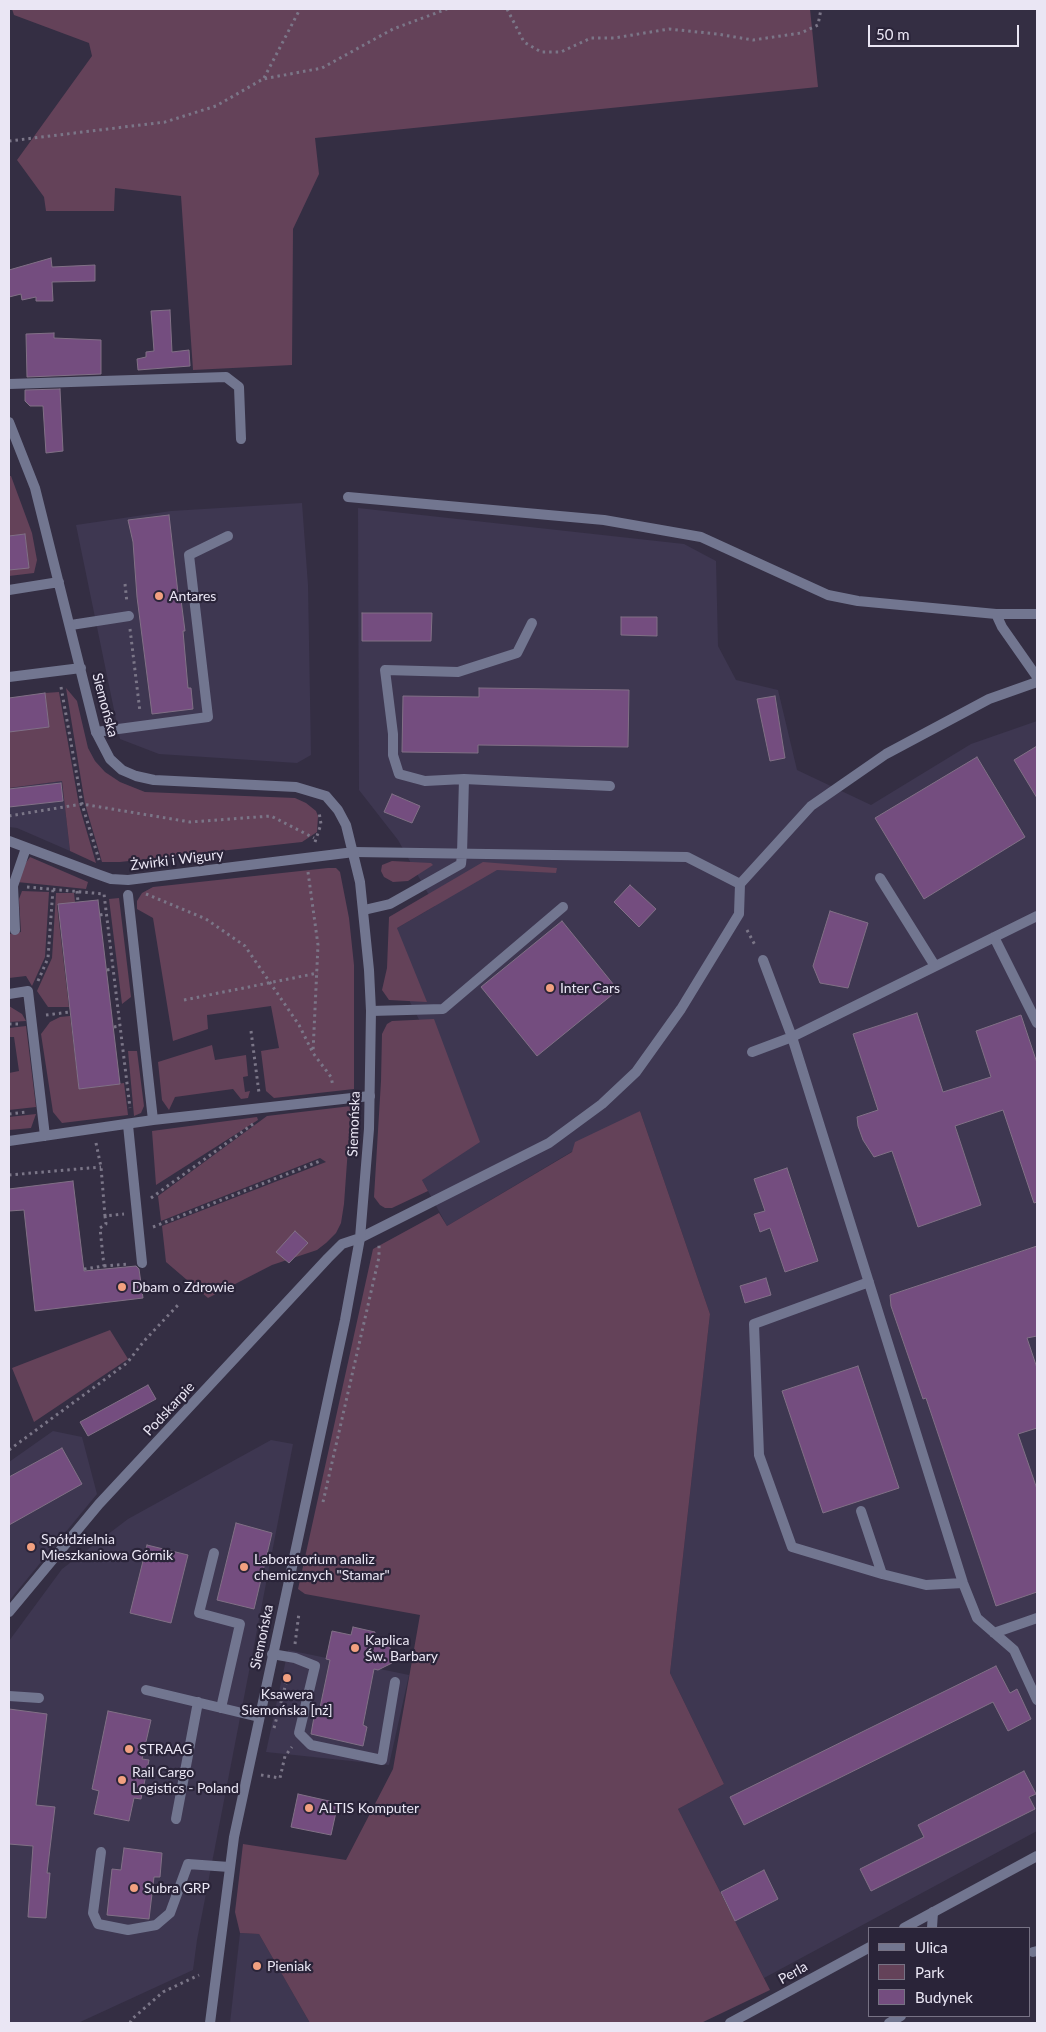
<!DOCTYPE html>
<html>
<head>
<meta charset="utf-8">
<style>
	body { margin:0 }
	#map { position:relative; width:1046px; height:2032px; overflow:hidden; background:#342e43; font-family:Lato,sans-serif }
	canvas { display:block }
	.frame { position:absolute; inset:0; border:10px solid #eae6f4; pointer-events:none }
	.legend { position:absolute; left:868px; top:1927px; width:162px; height:90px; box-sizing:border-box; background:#2a2439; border:1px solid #777284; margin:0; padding:6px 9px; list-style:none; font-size:15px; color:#eae6f4 }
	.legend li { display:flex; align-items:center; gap:10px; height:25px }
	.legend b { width:25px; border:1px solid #777284 }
	.scale { position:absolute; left:868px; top:25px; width:151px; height:22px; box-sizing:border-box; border:2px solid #eae6f4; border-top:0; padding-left:6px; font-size:15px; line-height:18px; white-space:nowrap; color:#eae6f4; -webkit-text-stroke:4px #2a2439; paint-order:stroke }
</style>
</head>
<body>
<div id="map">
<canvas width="1046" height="2032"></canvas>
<div class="frame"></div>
<ul class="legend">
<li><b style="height:6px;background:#727690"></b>Ulica</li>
<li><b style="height:14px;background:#644259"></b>Park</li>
<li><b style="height:14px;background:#744d7f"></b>Budynek</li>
</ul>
<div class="scale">50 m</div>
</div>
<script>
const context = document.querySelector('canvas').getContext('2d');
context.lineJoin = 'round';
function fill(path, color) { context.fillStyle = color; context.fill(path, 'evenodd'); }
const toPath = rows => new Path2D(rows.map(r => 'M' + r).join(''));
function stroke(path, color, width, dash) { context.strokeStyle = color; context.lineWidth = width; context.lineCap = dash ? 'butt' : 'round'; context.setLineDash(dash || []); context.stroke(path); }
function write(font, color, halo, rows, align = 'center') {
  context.font = font + ' Lato,sans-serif'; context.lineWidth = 4.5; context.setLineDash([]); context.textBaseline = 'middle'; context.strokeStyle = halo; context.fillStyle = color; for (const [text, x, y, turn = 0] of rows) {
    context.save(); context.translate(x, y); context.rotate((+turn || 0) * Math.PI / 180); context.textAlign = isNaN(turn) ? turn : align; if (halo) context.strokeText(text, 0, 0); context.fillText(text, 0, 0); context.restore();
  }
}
const built = toPath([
	[302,503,308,585,311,755,297,763,159,754,120,739,76,525,171,511],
	[358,508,684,544,716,561,718,646,736,680,778,690,797,770,871,805,971,744,1037,721,1037,1831,764,1978,678,1809,724,1784,670,1673,710,1314,640,1111,447,1226,422,1180,472,1123,410,1002,397,928,435,906,398,840,359,790],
	[62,781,70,851,17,828,9,827,9,788],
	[53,1431,82,1437,97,1494,9,1601,9,1462],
	[271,1440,293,1444,197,1940,193,1970,78,2023,9,2023,9,1641,62,1569,128,1519],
	[288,1650,409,1675,389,1765,266,1752],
	[240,1933,259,1934,310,2023,230,2023]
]);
const green = toPath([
	[12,9,810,9,818,87,315,138,319,174,293,229,292,365,193,370,181,196,115,188,114,211,46,211,44,197,17,160,92,56,89,43,14,15],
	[9,476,11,476,32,533,37,560,34,573,9,576,9,570,29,567,25,534,9,536],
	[66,688,77,701,88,748,95,761,105,772,120,782,145,792,295,798,306,803,316,811,318,816,317,832,302,842,120,862,102,862,85,804],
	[59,692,79,805,96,863,70,851,62,781,9,788,9,732,49,727,45,693],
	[30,857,88,882,86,889,17,882,22,868],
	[392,861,431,863,433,865,408,881,393,882,384,877,381,871,382,865],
	[483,862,557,868,556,873,497,870,397,928,427,1002,389,1000,382,990,387,968,389,917],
	[328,868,336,868,340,872,349,918,354,965,354,1089,274,1098,266,1091,261,1051,279,1048,271,1006,207,1015,208,1029,173,1041,153,918,137,909,137,901,142,893,153,887],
	[22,891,49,892,45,957,32,986,26,976,9,978,10,934,21,932,19,899],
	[56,893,74,893,75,902,57,905,69,1007,48,1007,37,991,52,958],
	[119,898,131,997,122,1004,109,899],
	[9,1006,22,1014,26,1021,9,1022],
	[70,1016,79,1089,124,1083,128,1115,62,1123,53,1112,41,1034,50,1022,60,1017],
	[434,1019,480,1142,422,1180,428,1191,392,1208,385,1208,380,1205,374,1197,381,1081,382,1034,387,1024,392,1021],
	[26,1026,36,1107,9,1110,9,1073,19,1071,14,1037,9,1037,9,1028],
	[212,1045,215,1060,246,1055,248,1076,243,1077,245,1092,250,1091,248,1098,241,1099,233,1089,175,1097,169,1110,162,1100,158,1062],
	[128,1051,137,1051,144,1106,141,1113,134,1116],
	[351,1106,344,1204,341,1223,336,1233,326,1243,317,1250,272,1265,208,1298,166,1262,162,1226,326,1162,320,1158,161,1221,158,1196,267,1116],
	[640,1111,710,1314,670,1673,724,1784,678,1809,770,1990,701,2023,310,2023,259,1934,240,1933,235,1912,243,1844,346,1860,393,1769,420,1615,305,1594,298,1589,373,1249,439,1213,447,1226,572,1152,575,1142],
	[36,1114,31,1128,9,1130,9,1117],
	[257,1117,258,1120,156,1185,152,1131],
	[110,1330,128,1359,34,1422,12,1368]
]);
const building = toPath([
	[51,258,52,267,95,265,95,281,52,282,53,301,36,301,36,297,22,300,21,294,9,297,9,270,51,258],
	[170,310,172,352,189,350,190,366,138,370,137,359,146,357,146,352,154,351,151,311,170,310],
	[54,333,54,338,101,340,101,374,27,377,26,334,54,333],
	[60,389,63,451,46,453,43,406,30,406,25,401,25,390,60,389],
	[169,515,178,593,180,592,185,631,183,631,188,688,191,688,193,709,152,714,137,597,133,542,128,520,169,515],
	[25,534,29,568,9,570,9,536,25,534],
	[362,613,432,613,431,641,362,641,362,613],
	[621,617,657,617,657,636,621,635,621,617],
	[479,688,629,690,628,747,478,745,478,753,402,752,403,696,479,697,479,688],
	[45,693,49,727,9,732,9,698,45,693],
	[775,696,785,758,770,761,757,699,775,696],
	[1037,746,1037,798,1014,760,1037,746],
	[977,757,1025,837,924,899,875,818,977,757],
	[61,783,63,801,9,807,9,789,61,783],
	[392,794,420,806,412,823,384,812,392,794],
	[630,885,656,909,639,927,614,902,630,885],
	[98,900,120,1084,79,1089,58,904,98,900],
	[830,911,868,923,848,988,820,983,813,966,830,911],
	[562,921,618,990,537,1056,481,987,562,921],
	[917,1013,943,1092,991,1077,976,1031,1021,1015,1037,1063,1037,1202,1034,1203,1003,1110,955,1126,981,1205,918,1227,892,1151,874,1157,863,1140,858,1126,857,1117,878,1110,853,1034,917,1013],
	[787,1168,818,1261,785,1272,770,1228,760,1232,754,1214,765,1211,754,1179,787,1168],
	[73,1181,84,1271,136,1266,139,1269,143,1298,35,1311,24,1210,9,1211,9,1189,73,1181],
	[295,1231,308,1243,289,1263,276,1252,295,1231],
	[1037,1246,1037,1336,1027,1338,1037,1368,1037,1428,1018,1434,1037,1489,1037,1592,996,1606,926,1398,923,1399,891,1306,890,1295,1037,1246],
	[766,1278,771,1295,745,1303,740,1286,766,1278],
	[858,1366,899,1488,823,1513,782,1391,858,1366],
	[148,1385,156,1399,88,1436,80,1422,148,1385],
	[62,1448,82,1484,9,1525,9,1477,62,1448],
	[236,1523,272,1533,254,1609,217,1600,236,1523],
	[147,1545,188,1555,171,1623,130,1613,147,1545],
	[353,1627,375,1632,374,1639,387,1642,393,1654,392,1663,378,1670,374,1669,363,1725,367,1727,363,1746,311,1734,314,1717,318,1717,330,1660,326,1659,332,1631,351,1635,353,1627],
	[996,1666,1010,1693,1017,1689,1031,1719,1008,1731,993,1702,744,1825,730,1797,996,1666],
	[9,1709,47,1714,36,1805,55,1807,47,1873,50,1873,46,1918,28,1917,33,1846,9,1844,9,1709],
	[108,1711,151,1720,142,1759,149,1760,141,1799,134,1798,129,1821,94,1814,99,1791,92,1789,108,1711],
	[1024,1771,1036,1794,1029,1797,1035,1809,871,1891,860,1869,924,1837,918,1825,1024,1771],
	[298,1794,338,1803,331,1835,291,1827,298,1794],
	[124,1848,162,1853,160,1877,154,1877,149,1919,107,1915,112,1869,121,1870,124,1848],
	[764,1870,778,1899,735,1921,721,1892,764,1870]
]);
const path = toPath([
	[507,9,524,42,541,52,561,52,591,38,614,38,669,29,717,34,753,40,801,33,818,25,821,9],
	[264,78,300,9],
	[9,141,165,122,216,106,263,79,322,68,393,29,447,9],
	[125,584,127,603],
	[130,629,140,712],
	[61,687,82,804,99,860],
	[9,816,82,804,190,822,271,816,314,838],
	[315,842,321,824,319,812],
	[308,872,318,945,313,1052],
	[27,887,104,894,130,1108],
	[77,891,78,902],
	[146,894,206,919,245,946,299,1025,313,1053,331,1077,333,1086],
	[100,915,106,914],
	[747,930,756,947],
	[107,970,113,969],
	[38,981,48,958,53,889],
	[184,1000,318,973],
	[46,1015,70,1012],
	[9,1024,18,1024],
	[114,1027,120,1026],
	[251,1031,259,1093],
	[9,1114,27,1112],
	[96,1143,101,1167,105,1216],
	[9,1175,101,1167],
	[151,1198,253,1124],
	[153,1227,320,1161],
	[104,1266,129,1264],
	[84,1269,104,1266,100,1228,106,1224,105,1216,124,1214],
	[9,1450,127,1363,144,1341,178,1305],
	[323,1502,379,1257,379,1244],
	[295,1644,299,1613],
	[274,1728,289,1672],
	[261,1775,280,1778,285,1756,292,1747],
	[130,2023,132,2019,163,1992,199,1975]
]);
const lane = toPath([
	[9,384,226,377,239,387,241,439],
	[348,497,604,520,701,537,828,595,858,601,996,614,1002,627,1037,677],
	[996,614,1037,614],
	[71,625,129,616],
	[96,732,208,717,189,555,228,536],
	[464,779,610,786],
	[354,852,687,857,740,884],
	[880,878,935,966],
	[128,895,153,1120],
	[364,910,390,904,461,864,462,854,464,779,425,781,399,774,393,755,393,734,385,670,458,672,517,653,532,623],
	[15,930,13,886,26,848],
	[994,937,1037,1023],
	[763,960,792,1037,963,1583,977,1618,1014,1650,1037,1700],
	[9,994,28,991,45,1136],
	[371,1011,443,1009,563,907],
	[752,1052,792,1037,1037,916],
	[128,1125,142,1263],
	[9,1141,153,1120,370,1096],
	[360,1238,549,1143,602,1104,636,1072,681,1009,739,914,740,884,811,806,886,754,989,699,1037,682],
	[869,1282,754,1324,759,1455,792,1547,882,1574],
	[861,1511,882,1574,926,1585,963,1583],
	[214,1553,199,1613,240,1624,221,1708],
	[994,1633,1037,1618],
	[272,1654,295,1658,315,1666,299,1733,311,1745,382,1760,395,1682],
	[146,1690,259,1717],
	[9,1696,39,1698],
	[176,1819,198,1702],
	[101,1852,93,1913,98,1924,128,1930,156,1925,170,1913,188,1864,229,1867],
	[932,1928,933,1912],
	[1033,1952,1037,1951],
	[889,2023,901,2016]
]);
const street = toPath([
	[9,422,35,488,96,732,110,759,122,770,136,776,154,780,296,787,326,796,338,810,346,825,360,882,369,970,371,1011,369,1129,360,1238,345,1320,234,1837,210,2023],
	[9,590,59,582],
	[9,677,81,668],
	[9,841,97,874,111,879,128,880,354,852],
	[9,1612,99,1504,328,1258,342,1244,360,1238],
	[904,1928,1037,1856],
	[730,2023,870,1947]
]);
const markers = [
	[159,596,5,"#f2a080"],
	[550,988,5,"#f2a080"],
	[122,1287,5,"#f2a080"],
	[31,1547,5,"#f2a080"],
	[244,1567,5,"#f2a080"],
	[355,1648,5,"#f2a080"],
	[287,1678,5,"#f2a080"],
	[129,1749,5,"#f2a080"],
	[122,1780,5,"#f2a080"],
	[309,1808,5,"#f2a080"],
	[134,1888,5,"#f2a080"],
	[257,1966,5,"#f2a080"]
];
const poiNames = [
	["Antares",169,596],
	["Inter Cars",560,988],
	["Dbam o Zdrowie",132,1287],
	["Spółdzielnia",41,1539],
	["Mieszkaniowa Górnik",41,1555],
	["Laboratorium analiz",254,1559],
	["chemicznych \"Stamar\"",254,1575],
	["Kaplica",365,1640],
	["Św. Barbary",365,1656],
	["Ksawera",287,1694,"center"],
	["Siemońska [nż]",287,1710,"center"],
	["STRAAG",139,1749],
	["Rail Cargo",132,1772],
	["Logistics - Poland",132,1788],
	["ALTIS Komputer",319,1808],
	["Subra GRP",144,1888],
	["Pieniak",267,1966]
];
const streetNames = [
	["Siemońska",105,705,75],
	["Żwirki i Wigury",177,860,-7],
	["Siemońska",354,1124,-88],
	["Podskarpie",169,1409,-47],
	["Siemońska",262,1637,-78],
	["Perla",793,1973,-29]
];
fill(built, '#3e3751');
fill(green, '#644259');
fill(building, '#744d7f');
stroke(building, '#817086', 1);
stroke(path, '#7b7688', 3, [2.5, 4]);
stroke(lane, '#727690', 10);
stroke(street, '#727690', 10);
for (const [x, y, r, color] of markers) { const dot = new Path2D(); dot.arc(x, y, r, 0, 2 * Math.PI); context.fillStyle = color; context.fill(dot); stroke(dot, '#2a2439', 2); }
write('14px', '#eae6f4', '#2a2439', poiNames, 'left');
write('14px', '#eae6f4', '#2a2439', streetNames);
</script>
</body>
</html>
